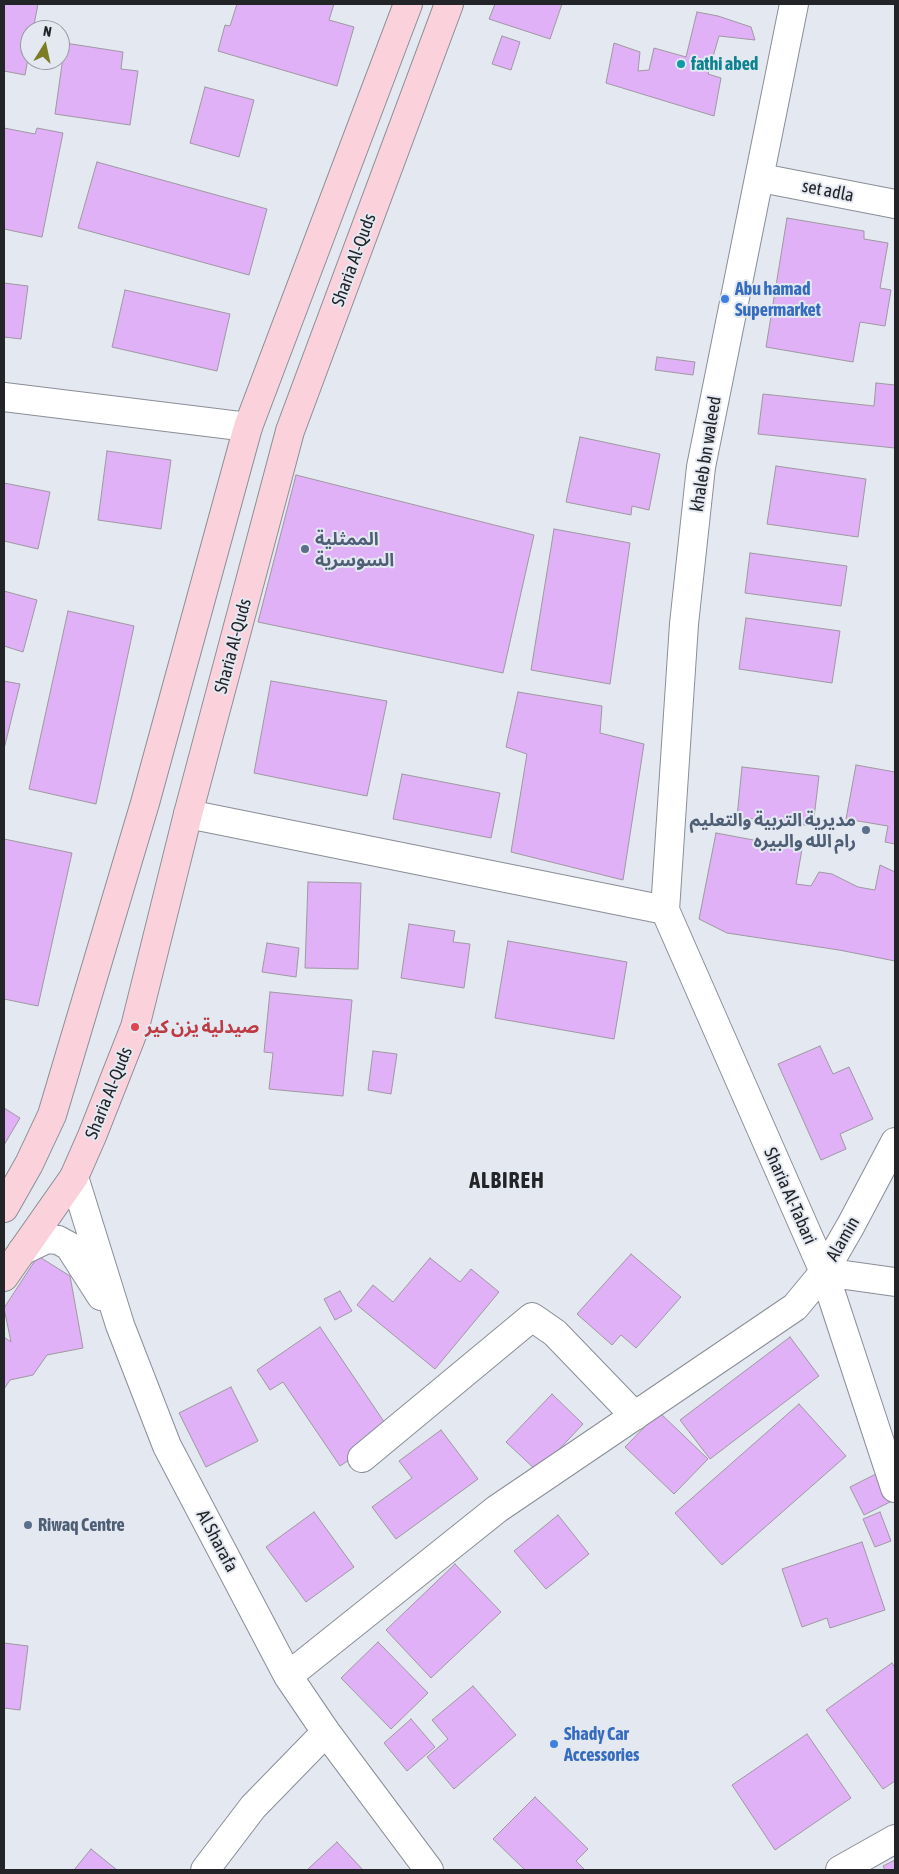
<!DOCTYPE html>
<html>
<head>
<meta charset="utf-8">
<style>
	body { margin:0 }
	#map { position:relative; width:899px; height:1874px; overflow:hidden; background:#e3e8f1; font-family:"Asap Condensed",sans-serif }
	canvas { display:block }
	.frame { position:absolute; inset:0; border:5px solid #222427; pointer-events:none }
	.north { position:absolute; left:20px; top:20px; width:50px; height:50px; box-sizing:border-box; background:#e3e8f1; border:1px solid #969aa0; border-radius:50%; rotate:10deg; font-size:14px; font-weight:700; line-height:20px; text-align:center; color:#222427 }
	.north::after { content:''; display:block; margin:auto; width:18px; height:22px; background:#7c7c25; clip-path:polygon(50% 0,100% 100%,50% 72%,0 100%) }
</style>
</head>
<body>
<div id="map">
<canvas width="899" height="1874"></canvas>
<div class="frame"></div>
<div class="north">N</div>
</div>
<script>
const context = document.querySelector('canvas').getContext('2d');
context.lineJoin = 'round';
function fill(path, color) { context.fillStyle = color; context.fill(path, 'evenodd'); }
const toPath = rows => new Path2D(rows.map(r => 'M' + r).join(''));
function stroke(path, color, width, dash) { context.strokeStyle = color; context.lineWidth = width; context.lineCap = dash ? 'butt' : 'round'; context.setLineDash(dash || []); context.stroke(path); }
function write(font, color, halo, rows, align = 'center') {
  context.font = font + ' "Asap Condensed","Noto Sans Arabic",sans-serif'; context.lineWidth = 4; context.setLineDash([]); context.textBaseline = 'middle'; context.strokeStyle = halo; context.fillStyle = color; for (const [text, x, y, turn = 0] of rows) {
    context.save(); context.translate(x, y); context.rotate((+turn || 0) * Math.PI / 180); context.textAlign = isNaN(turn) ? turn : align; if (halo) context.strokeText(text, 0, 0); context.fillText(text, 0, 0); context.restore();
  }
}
const building = toPath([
	[4,4,38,4,33,30,30,30,30,48,25,75,4,71,4,4],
	[237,4,334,4,329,20,354,27,337,86,218,51,225,25,230,26,237,4],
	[495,4,562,4,550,39,489,19,495,4],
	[697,12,718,16,751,27,755,40,719,36,708,74,721,78,714,116,606,83,614,43,640,52,638,71,649,70,654,48,686,57,697,12],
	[502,36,520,42,511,70,492,64,502,36],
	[65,43,123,52,121,69,138,71,130,125,55,114,65,43],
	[205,87,254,100,239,157,190,143,205,87],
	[4,128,35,134,37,128,63,133,42,237,4,229,4,128],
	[97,162,267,209,249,275,78,228,97,162],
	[787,218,864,231,864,239,888,243,880,288,891,290,885,326,860,322,853,362,766,347,787,218],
	[4,283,28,286,21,339,4,337,4,283],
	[125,290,230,314,217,371,112,347,125,290],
	[657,357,695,362,693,375,655,370,657,357],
	[876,383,895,385,895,448,758,434,763,394,874,406,876,383],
	[580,437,660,454,649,510,632,506,631,515,566,502,580,437],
	[107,451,171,460,161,529,98,520,107,451],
	[776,466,866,479,858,537,767,524,776,466],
	[296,475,534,535,503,673,258,622,296,475],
	[4,483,50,492,38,549,4,541,4,483],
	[554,529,630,543,610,684,531,670,554,529],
	[750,553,847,566,841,606,745,593,750,553],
	[4,591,37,600,23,652,4,646,4,591],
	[68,611,134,626,96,804,29,789,68,611],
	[746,618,840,631,832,683,739,669,746,618],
	[4,681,20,684,4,749,4,681],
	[271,681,387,701,367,796,254,773,271,681],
	[518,692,602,706,600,733,644,744,623,880,511,852,527,754,506,747,518,692],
	[856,765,895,772,895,844,885,842,888,826,846,819,856,765],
	[742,767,819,776,813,826,737,817,742,767],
	[402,774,500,793,491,838,393,819,402,774],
	[716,833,802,849,796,884,811,886,819,872,832,874,858,887,875,890,880,865,895,872,895,961,839,950,727,933,699,919,716,833],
	[4,839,72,853,38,1006,4,999,4,839],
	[308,882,361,883,358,969,305,968,308,882],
	[409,924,455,931,453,942,470,944,464,988,401,978,409,924],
	[508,941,627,962,614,1039,495,1018,508,941],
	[267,943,299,948,296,977,262,972,267,943],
	[270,992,352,1000,343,1096,269,1089,273,1053,264,1052,270,992],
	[820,1046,833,1074,849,1067,873,1119,840,1134,846,1149,821,1160,778,1064,820,1046],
	[373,1051,397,1054,391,1094,368,1090,373,1051],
	[4,1108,20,1118,4,1145,4,1108],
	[631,1254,681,1297,636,1348,621,1335,612,1345,577,1314,631,1254],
	[38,1256,70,1276,83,1348,47,1355,33,1375,10,1380,4,1389,4,1337,11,1342,4,1308,38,1256],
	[430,1258,460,1282,471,1269,499,1292,435,1369,357,1305,373,1285,393,1302,430,1258],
	[340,1291,352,1311,335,1320,324,1299,340,1291],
	[320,1327,391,1432,340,1466,283,1382,270,1390,257,1370,320,1327],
	[790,1337,819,1376,710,1459,680,1420,790,1337],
	[231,1387,258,1441,206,1467,179,1413,231,1387],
	[552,1394,583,1424,538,1472,506,1442,552,1394],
	[799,1404,846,1456,722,1565,675,1513,799,1404],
	[659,1412,708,1459,674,1494,625,1447,659,1412],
	[441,1430,478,1479,396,1539,372,1507,412,1478,399,1461,441,1430],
	[878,1473,892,1501,864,1515,850,1487,878,1473],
	[314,1512,354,1567,306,1602,266,1547,314,1512],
	[880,1512,891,1541,875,1547,863,1519,880,1512],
	[558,1515,589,1554,546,1589,514,1551,558,1515],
	[862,1542,885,1610,830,1628,827,1618,802,1627,782,1569,862,1542],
	[455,1564,501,1612,431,1678,386,1630,455,1564],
	[378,1642,428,1693,391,1729,341,1678,378,1642],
	[4,1643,28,1646,20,1710,4,1708,4,1643],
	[892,1663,895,1668,895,1781,883,1789,826,1710,892,1663],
	[473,1686,516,1735,454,1789,427,1757,448,1739,432,1720,473,1686],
	[411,1719,435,1747,407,1771,384,1743,411,1719],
	[807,1734,851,1798,775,1850,732,1785,807,1734],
	[535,1797,588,1849,576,1861,585,1870,525,1870,493,1839,535,1797],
	[337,1842,363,1870,307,1870,337,1842],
	[91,1849,117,1870,74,1870,91,1849],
	[895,1860,895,1870,885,1870,883,1866,895,1860]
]);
const street = toPath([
	[794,4,701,467,684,624,665,910,824,1272,895,1488],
	[761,178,895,204],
	[4,397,248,427],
	[188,814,665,910],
	[74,1177,120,1325,167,1446,288,1676,326,1732,429,1870],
	[22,1251,47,1239,58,1240,69,1246,101,1296],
	[824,1272,895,1282],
	[362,1458,532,1317,555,1333,635,1416],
	[288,1676,497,1509,795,1307,824,1272,851,1225,895,1142],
	[205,1870,253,1807,326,1732],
	[840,1870,895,1839]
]);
const secondary = toPath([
	[4,1208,29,1164,52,1115,145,803,248,427,408,4],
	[4,1277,74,1177,92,1136,135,1027,188,814,290,431,449,4]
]);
const markers = [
	[681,64,5,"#0f9aa8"],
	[725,299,5,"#3f7fe0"],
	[305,549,5,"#5c6f8a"],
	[866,830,5,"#5c6f8a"],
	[135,1027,5,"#e0444e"],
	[28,1525,5,"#5c6f8a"],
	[554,1744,5,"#3f7fe0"]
];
const cultureNames = [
	["fathi abed",691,64]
];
const streetNames = [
	["set adla",828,191,11],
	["Sharia Al-Quds",354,260,-70],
	["khaleb bn waleed",706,454,-81],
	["Sharia Al-Quds",233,646,-75],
	["Sharia Al-Quds",109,1093,-68],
	["Sharia Al-Tabari",790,1196,66],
	["Alamin",843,1239,-60],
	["Al Sharafa",217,1541,62]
];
const shopNames = [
	["Abu hamad",735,289],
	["Supermarket",735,310],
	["Shady Car",564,1734],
	["Accessories",564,1755]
];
const serviceNames = [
	["الممثلية",315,539],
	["السوسرية",315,560],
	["مديرية التربية والتعليم",856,820,"right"],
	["رام الله والبيره",856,841,"right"],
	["Riwaq Centre",38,1525]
];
const healthNames = [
	["صيدلية يزن كير",145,1027]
];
const districtNames = [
	["ALBIREH",507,1181]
];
fill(building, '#e0b1f7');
stroke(building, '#9e98a0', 1);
stroke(street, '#8a8e96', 30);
stroke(secondary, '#8a8e96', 30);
stroke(street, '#fff', 28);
stroke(secondary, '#fbd2db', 28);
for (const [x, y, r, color] of markers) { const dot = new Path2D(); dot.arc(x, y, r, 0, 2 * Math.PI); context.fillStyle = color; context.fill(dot); stroke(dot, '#e3e8f1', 2); }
write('bold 18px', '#0d838f', '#e3e8f1', cultureNames, 'left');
write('18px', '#222427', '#e3e8f1', streetNames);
write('bold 18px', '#366cbe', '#e3e8f1', shopNames, 'left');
write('bold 18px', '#4e5e75', '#e3e8f1', serviceNames, 'left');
write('bold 18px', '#be3a42', '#e3e8f1', healthNames, 'left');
context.letterSpacing = '1px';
write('bold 22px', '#222427', '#e3e8f1', districtNames);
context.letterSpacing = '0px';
</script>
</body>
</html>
